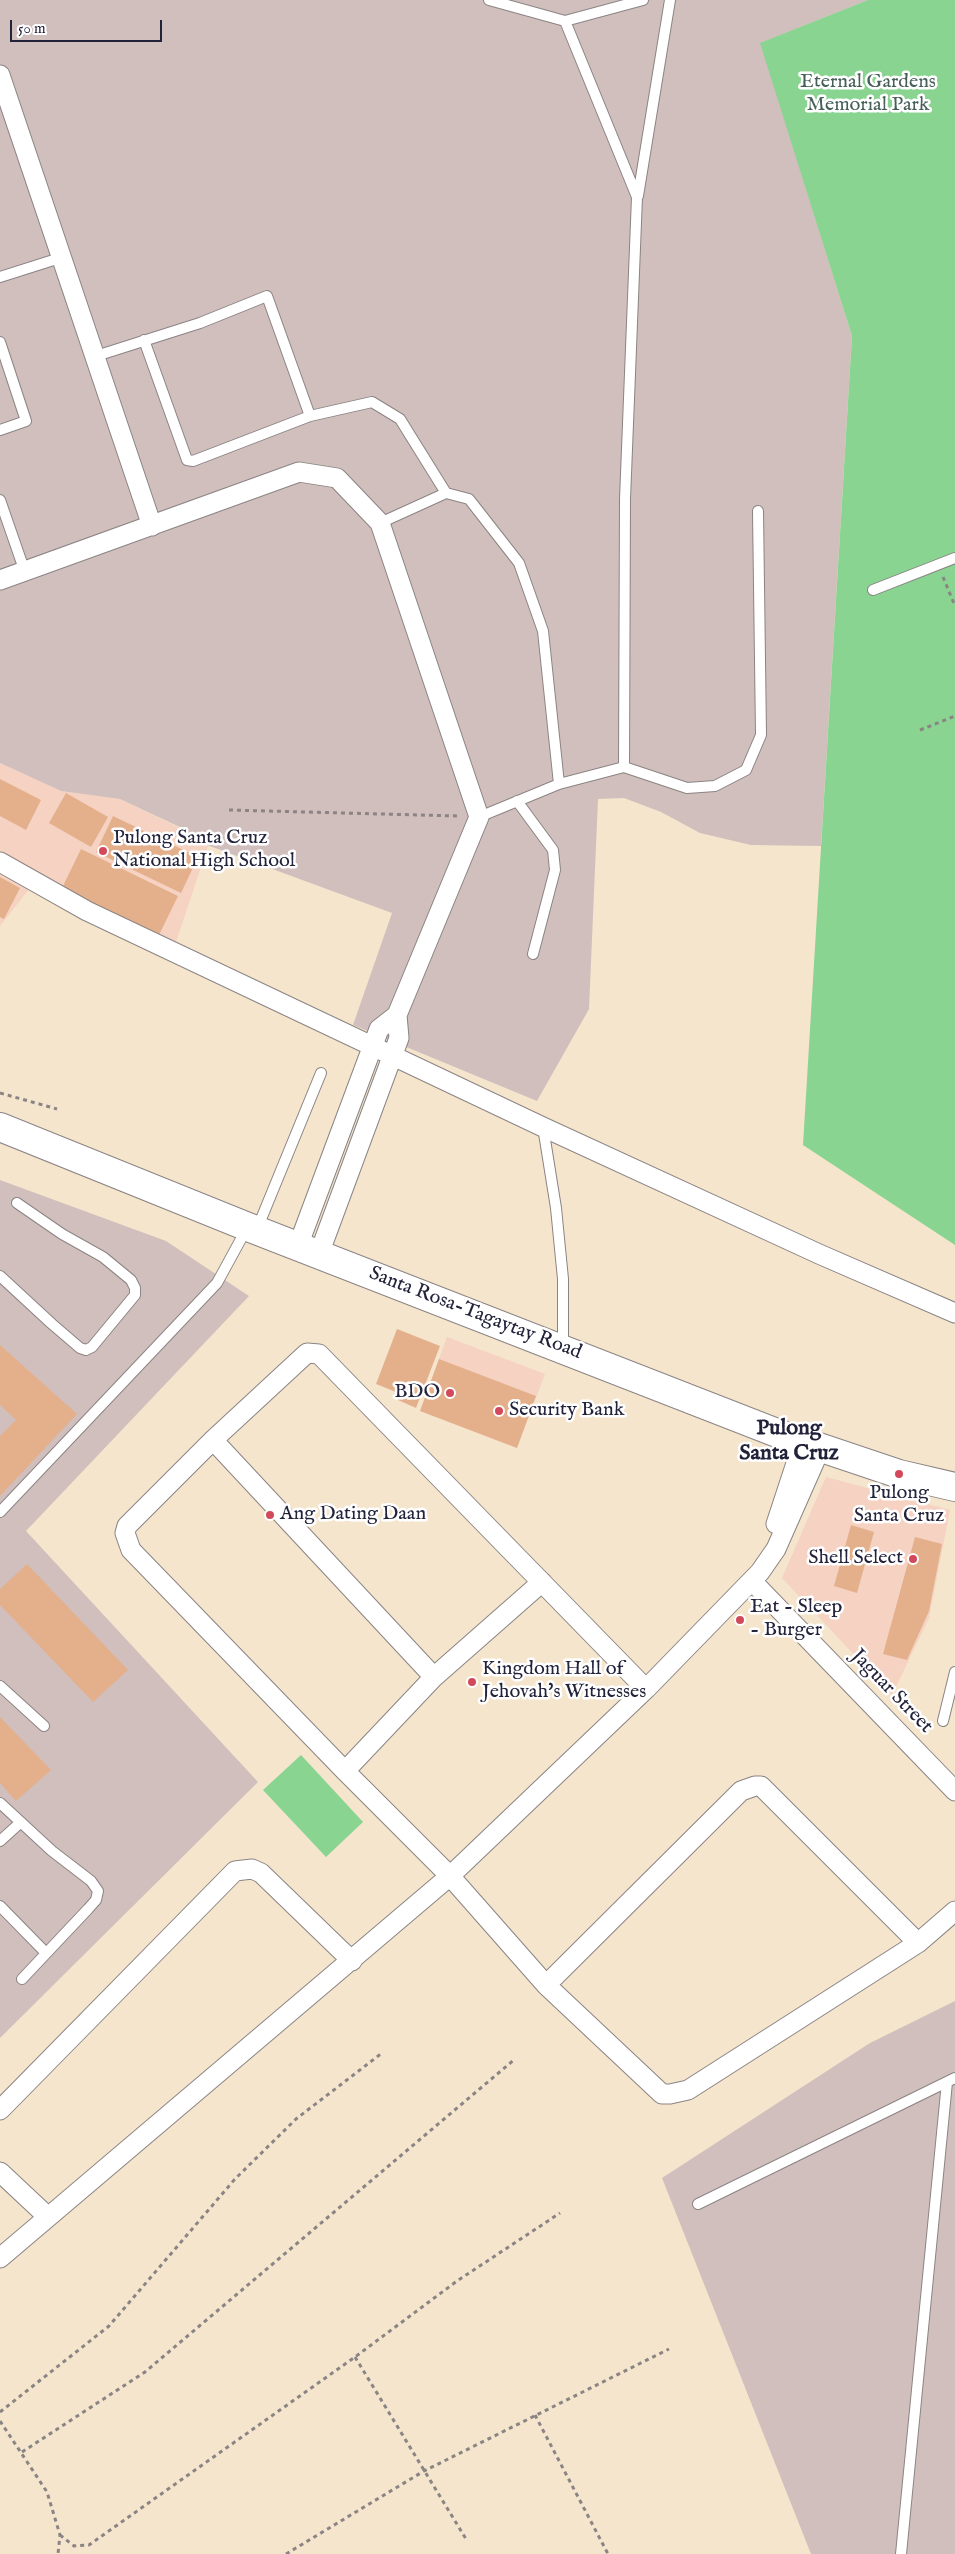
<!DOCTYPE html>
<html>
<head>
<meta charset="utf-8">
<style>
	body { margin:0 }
	#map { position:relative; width:955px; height:2554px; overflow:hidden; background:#f4e5cc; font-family:"IM FELL English",serif }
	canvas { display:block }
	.scale { position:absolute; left:10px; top:20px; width:152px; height:22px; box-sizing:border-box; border:2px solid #22223b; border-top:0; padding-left:6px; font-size:15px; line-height:18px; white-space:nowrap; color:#22223b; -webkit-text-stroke:4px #fff; paint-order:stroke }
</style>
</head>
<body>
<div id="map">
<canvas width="955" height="2554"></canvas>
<div class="scale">50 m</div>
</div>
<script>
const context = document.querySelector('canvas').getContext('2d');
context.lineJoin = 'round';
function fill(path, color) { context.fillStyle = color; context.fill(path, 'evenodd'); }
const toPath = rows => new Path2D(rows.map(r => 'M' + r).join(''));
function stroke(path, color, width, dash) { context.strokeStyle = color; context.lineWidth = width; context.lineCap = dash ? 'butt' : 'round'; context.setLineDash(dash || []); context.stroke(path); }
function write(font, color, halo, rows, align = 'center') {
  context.font = font + ' "IM FELL English",serif'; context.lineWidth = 5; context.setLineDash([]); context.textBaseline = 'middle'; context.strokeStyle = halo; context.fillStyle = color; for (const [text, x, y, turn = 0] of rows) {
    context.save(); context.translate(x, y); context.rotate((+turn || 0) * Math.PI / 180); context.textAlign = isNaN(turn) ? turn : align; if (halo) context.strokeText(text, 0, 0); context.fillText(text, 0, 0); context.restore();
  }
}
const built = toPath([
	[0,763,61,791,120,799,186,831,188,838,208,846,174,948,0,856],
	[0,871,30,888,0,926],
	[447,1337,545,1374,517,1448,420,1411],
	[826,1477,950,1510,929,1618,892,1695,782,1578]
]);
const industrial = toPath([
	[0,0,868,0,761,43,852,336,821,846,751,845,700,833,661,812,624,798,598,799,589,1009,537,1101,353,1025,392,913,188,838,186,830,120,799,61,791,0,763],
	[0,1180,166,1241,249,1296,26,1531,258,1782,0,2038],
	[955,2001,955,2554,811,2554,662,2178,870,2043]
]);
const green = toPath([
	[868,0,955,0,955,1245,803,1145,852,336,760,43],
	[301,1755,363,1822,326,1857,263,1790]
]);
const building = toPath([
	[0,779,41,800,26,830,0,816],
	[66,793,108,817,91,847,49,823],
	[113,816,198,857,181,893,96,852],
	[81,849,178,896,158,937,61,890],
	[0,877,20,888,4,919,0,917],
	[397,1329,440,1346,416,1408,398,1400,401,1394,376,1384],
	[0,1345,77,1414,0,1496,0,1436,16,1420,0,1405],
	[439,1359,536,1396,517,1448,420,1411],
	[851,1525,874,1532,857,1593,834,1586],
	[915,1537,942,1544,929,1611,907,1660,883,1654],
	[27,1564,128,1670,93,1702,0,1605,0,1589],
	[0,1717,51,1770,16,1801,0,1783]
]);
const path = toPath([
	[943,577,955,606],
	[920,730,955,716],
	[229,810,458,816],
	[0,1093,57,1109],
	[355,2357,466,2539],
	[0,2412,109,2326,235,2179,296,2119,382,2053],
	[535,2415,608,2554],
	[0,2421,47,2492,60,2535,58,2554],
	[22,2452,145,2372,515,2059],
	[60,2535,74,2546,89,2545,355,2357,457,2281,560,2213],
	[286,2554,424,2471,669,2349]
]);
const lane = toPath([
	[489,0,565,21,637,197,625,499,624,767,559,784],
	[565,21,643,0],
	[638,196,670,0],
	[0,277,63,257],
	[144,340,187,460,193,461,310,416],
	[0,342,26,421,0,430],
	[96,356,200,323,267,296,310,416,372,402,400,419,446,493],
	[0,500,25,572],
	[380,523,446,493,469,499,519,563,543,631,559,784,479,817],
	[873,590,955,558],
	[624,767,687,788,715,786,746,770,761,735,758,511],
	[517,801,553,850,555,870,533,954],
	[543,1127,556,1208,563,1279,563,1347],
	[257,1229,321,1073],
	[0,1276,52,1324,80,1348,86,1350,92,1347,135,1295,135,1288,131,1280,103,1257,62,1234,17,1203],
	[0,1512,217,1283,247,1228],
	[0,1686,44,1726],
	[943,1721,955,1672],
	[0,1803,52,1851,91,1881,98,1891,96,1900,88,1909,22,1979],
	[0,1841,21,1822],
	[0,1906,45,1952],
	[698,2204,955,2078],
	[901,2554,947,2082]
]);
const street = toPath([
	[0,75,152,526],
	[0,580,299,472,337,478,380,523,479,817,397,1015,379,1029,298,1246],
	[0,862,87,911,543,1127,819,1254,955,1313],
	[319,1254,399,1038,397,1015],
	[213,1440,434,1677],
	[776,1524,803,1442],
	[752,1581,955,1791],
	[646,1689,319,1354,307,1353,213,1440,127,1526,125,1533,131,1550,345,1771,450,1876,546,1985,662,2094,670,2094,688,2090,918,1943,955,1911],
	[345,1771,434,1677,542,1582],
	[546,1985,741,1791,755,1786,761,1786,918,1943],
	[0,2110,235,1871,252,1869,261,1873,352,1961],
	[0,2172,48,2217],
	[0,2258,450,1876,646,1689,760,1572,776,1549,821,1447]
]);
const primary = toPath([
	[0,1127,248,1227,777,1433,899,1474,955,1487]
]);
const markers = [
	[103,851,5,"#d1495b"],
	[450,1393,5,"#d1495b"],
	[499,1411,5,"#d1495b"],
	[899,1474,5,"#d1495b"],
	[270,1515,5,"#d1495b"],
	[913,1559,5,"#d1495b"],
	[740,1620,5,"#d1495b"],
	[472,1682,5,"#d1495b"]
];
const parkNames = [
	["Eternal Gardens",868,83],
	["Memorial Park",868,106]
];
const poiNames = [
	["Pulong Santa Cruz",113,839],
	["National High School",113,862],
	["BDO",440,1393,"right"],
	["Security Bank",509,1411],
	["Pulong",899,1494,"center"],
	["Santa Cruz",899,1517,"center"],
	["Ang Dating Daan",280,1515],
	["Shell Select",903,1559,"right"],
	["Eat - Sleep",750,1608],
	["- Burger",750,1631],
	["Kingdom Hall of",482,1670],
	["Jehovah's Witnesses",482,1693]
];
const streetNames = [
	["Santa Rosa-Tagaytay Road",475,1314,21],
	["Jaguar Street",891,1692,46]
];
const quarterNames = [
	["Pulong",789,1429],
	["Santa Cruz",789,1454]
];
fill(built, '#f5d2c2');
fill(industrial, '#d1bfbd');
fill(green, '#89d491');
fill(building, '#e4b08c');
stroke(lane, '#8b8484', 12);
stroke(street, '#8b8484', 21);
stroke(primary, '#8b8484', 30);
stroke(path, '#8b8484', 3, [4, 4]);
stroke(lane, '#fff', 10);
stroke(street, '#fff', 19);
stroke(primary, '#fff', 28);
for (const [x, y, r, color] of markers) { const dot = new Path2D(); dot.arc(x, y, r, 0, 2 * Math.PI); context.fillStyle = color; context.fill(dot); stroke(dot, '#fff', 2); }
write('20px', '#466059', '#fff', parkNames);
write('20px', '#22223b', '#fff', poiNames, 'left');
write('20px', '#22223b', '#fff', streetNames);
write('bold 22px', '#22223b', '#fff', quarterNames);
</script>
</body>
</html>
